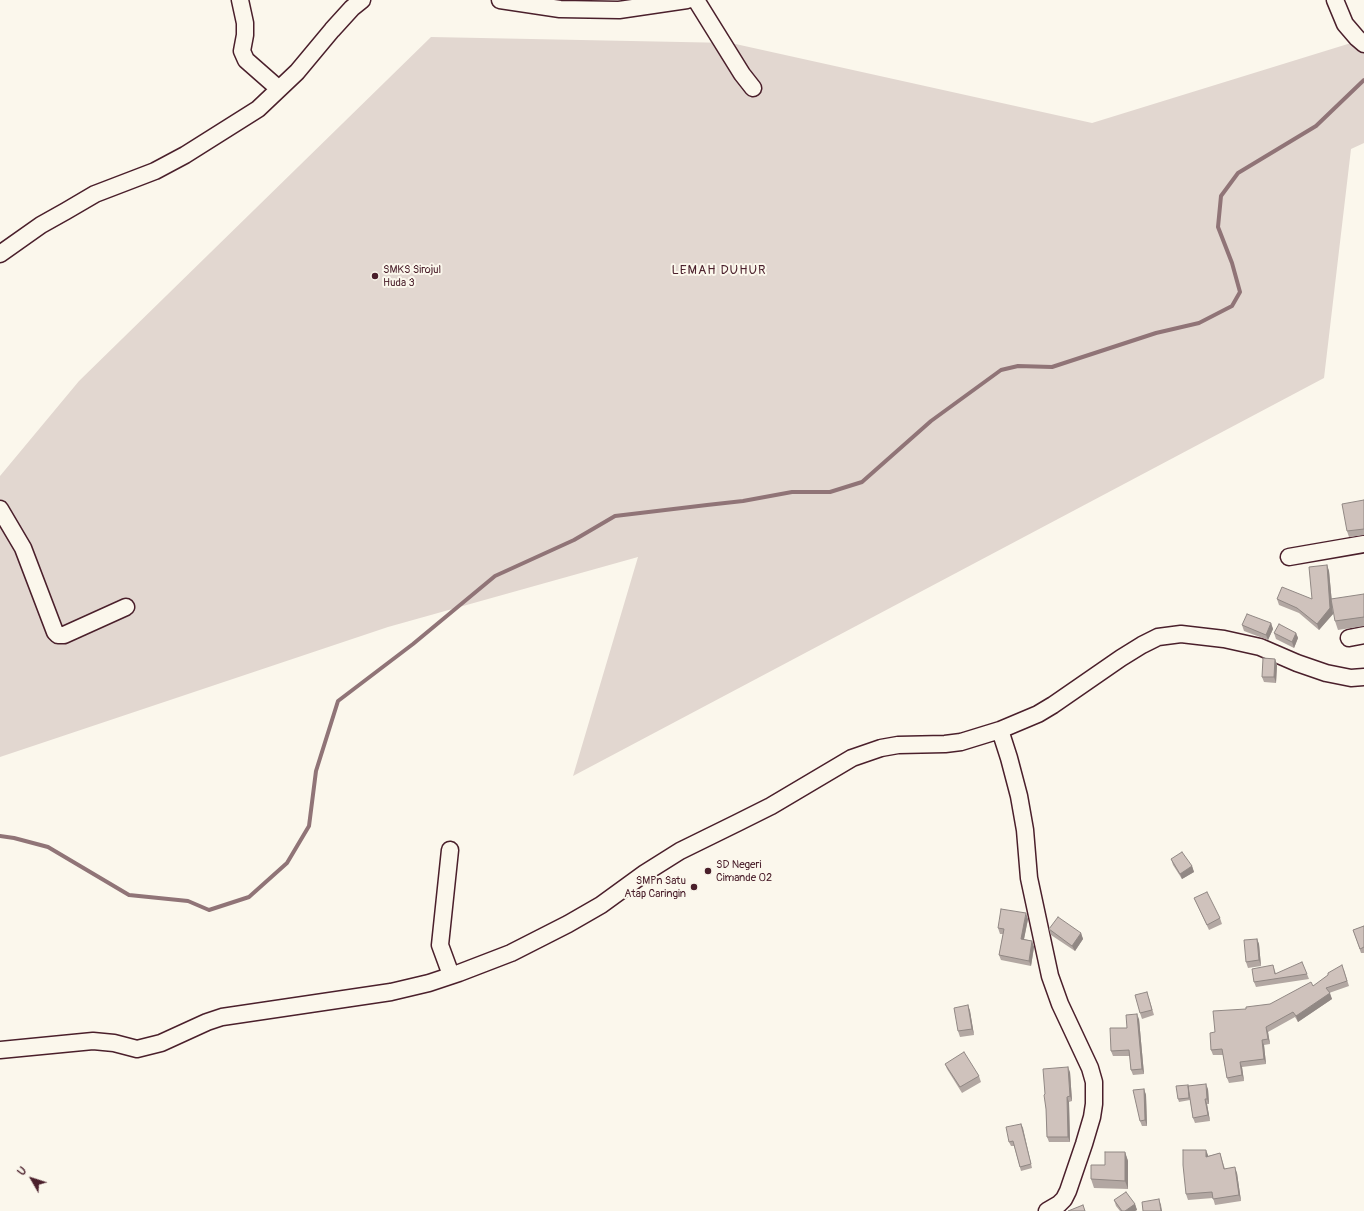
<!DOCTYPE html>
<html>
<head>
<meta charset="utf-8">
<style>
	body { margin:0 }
	#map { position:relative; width:1364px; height:1211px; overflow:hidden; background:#fbf7ec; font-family:Pangolin,sans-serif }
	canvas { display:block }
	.north { position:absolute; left:12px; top:1159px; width:40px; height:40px; -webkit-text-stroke:3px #fbf7ec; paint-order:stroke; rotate:309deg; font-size:11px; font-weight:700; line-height:16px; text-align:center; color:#4a1f2b }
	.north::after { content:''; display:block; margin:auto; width:14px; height:18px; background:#4a1f2b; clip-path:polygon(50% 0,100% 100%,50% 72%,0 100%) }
</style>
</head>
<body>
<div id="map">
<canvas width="1364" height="1211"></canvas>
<div class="north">U</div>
</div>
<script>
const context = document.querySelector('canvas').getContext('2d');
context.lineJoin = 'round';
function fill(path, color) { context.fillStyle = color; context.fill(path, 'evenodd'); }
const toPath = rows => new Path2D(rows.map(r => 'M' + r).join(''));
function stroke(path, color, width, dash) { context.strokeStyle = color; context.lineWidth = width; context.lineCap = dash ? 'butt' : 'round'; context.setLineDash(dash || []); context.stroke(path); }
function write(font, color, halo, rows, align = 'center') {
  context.font = font + ' Pangolin,sans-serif'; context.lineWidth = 4; context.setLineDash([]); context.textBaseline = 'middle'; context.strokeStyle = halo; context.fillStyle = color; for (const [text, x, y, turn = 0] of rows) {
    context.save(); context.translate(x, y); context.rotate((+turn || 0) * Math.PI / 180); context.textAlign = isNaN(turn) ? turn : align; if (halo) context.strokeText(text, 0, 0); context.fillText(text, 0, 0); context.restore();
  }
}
const green = toPath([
	[431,37,731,43,1092,123,1364,39,1364,143,1351,149,1324,378,573,776,638,557,388,627,0,757,0,476,79,381]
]);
const stream = toPath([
	[0,836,14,838,48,847,129,895,188,901,209,910,249,897,287,863,309,826,316,771,338,701,413,644,495,576,574,540,615,516,707,505,743,501,792,492,830,492,862,482,931,421,1001,370,1018,366,1052,367,1156,333,1199,323,1232,306,1240,292,1232,263,1218,227,1221,196,1238,173,1316,126,1364,80]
]);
const minor = toPath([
	[240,0,245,23,245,35,242,51,246,60,279,89],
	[500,0,560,9,619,10,687,0],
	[696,0,742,74,753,88],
	[1335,0,1345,24,1357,38,1364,44],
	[0,254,41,225,66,211,95,194,155,171,185,155,258,109,297,72,332,30,352,8,362,0],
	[0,509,23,548,55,632,58,635,64,635,126,607],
	[1289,557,1364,544],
	[1349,638,1364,635],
	[1000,730,1009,758,1019,796,1025,830,1029,878,1050,976,1060,1004,1090,1068,1094,1082,1094,1104,1092,1117,1084,1144,1068,1191,1064,1199,1059,1204,1047,1211],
	[450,850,440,945,451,975],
	[0,1050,93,1041,114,1043,137,1049,161,1043,207,1022,222,1017,391,992,429,983,459,973,511,953,568,924,601,905,645,873,680,851,737,823,771,806,852,758,881,748,898,745,945,744,961,742,1000,730,1038,714,1053,705,1121,658,1142,645,1158,637,1181,634,1224,639,1260,647,1297,663,1326,673,1351,678,1364,677]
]);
const wall = toPath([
	[1364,500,1364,535,1349,537,1347,531],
	[1327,565,1329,571,1333,614,1319,630,1299,613,1279,605,1277,599,1312,599],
	[1364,594,1364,626,1338,630,1335,621],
	[1271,623,1273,629,1268,640,1244,631,1242,625],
	[1274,633,1296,633,1298,638,1294,648,1276,639],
	[1275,659,1277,665,1276,683,1264,682,1262,677],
	[1171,859,1192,866,1194,872,1182,879,1173,865],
	[1194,898,1220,918,1222,924,1209,930],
	[1028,919,1024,939,1032,941,1034,947,1031,966,1001,960,999,955,1003,934,1000,934,998,928],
	[1364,926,1364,953,1361,953,1353,930],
	[1049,929,1081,933,1083,939,1075,951,1051,935],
	[1257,939,1259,944,1261,966,1248,968,1246,962],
	[1273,965,1276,974,1307,974,1309,979,1256,987,1254,982],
	[1344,970,1349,986,1329,993,1332,999,1298,1022,1295,1017,1268,1032,1270,1044,1264,1045,1266,1064,1242,1067,1244,1081,1229,1083,1227,1078,1223,1055,1213,1055,1211,1050,1215,1032,1246,1009,1270,1004,1313,986],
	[1149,998,1154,1015,1142,1019,1140,1013],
	[968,1005,970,1011,974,1035,960,1037,958,1031],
	[1139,1019,1144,1074,1133,1075,1131,1070,1130,1056,1113,1056,1111,1051,1127,1028],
	[945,1064,979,1076,981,1082,962,1093,947,1069],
	[1070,1072,1072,1101,1069,1102,1070,1142,1049,1142,1047,1137,1046,1109,1045,1094],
	[1188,1086,1208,1089,1209,1104,1207,1104,1210,1121,1195,1123,1193,1118,1190,1100,1179,1102,1178,1099],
	[1144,1089,1146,1095,1147,1126,1142,1126,1140,1121],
	[1021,1124,1032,1168,1021,1171,1014,1146,1011,1146,1009,1142],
	[1125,1152,1128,1161,1128,1189,1094,1188,1091,1179],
	[1220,1153,1225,1169,1237,1173,1241,1201,1215,1205,1213,1198,1188,1200,1186,1194,1208,1155,1208,1156],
	[1114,1200,1135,1204,1137,1210,1135,1211,1120,1211,1116,1206]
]);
const shadedWall = toPath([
	[1327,565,1329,571,1333,614,1319,630,1317,624],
	[1271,623,1273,629,1268,640,1266,635],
	[1296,633,1298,638,1294,648,1292,642],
	[1275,659,1277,665,1276,683,1274,677],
	[1192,866,1194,872,1182,879,1180,874],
	[1026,913,1028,919,1023,944,1021,939],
	[1081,933,1083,939,1075,951,1072,946],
	[1257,939,1259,944,1261,966,1259,960],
	[1032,941,1034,947,1031,966,1029,961],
	[1330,993,1332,999,1298,1022,1296,1016],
	[968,1005,970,1011,974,1035,972,1029],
	[1137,1014,1139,1019,1144,1074,1142,1069],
	[1266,1027,1268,1032,1270,1044,1268,1039],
	[1262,1040,1264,1045,1266,1064,1264,1059],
	[1240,1062,1242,1067,1244,1081,1242,1075],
	[1068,1067,1070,1072,1072,1101,1070,1096],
	[1206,1084,1208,1089,1209,1104,1207,1099],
	[1144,1089,1146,1095,1147,1126,1145,1120],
	[1067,1097,1069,1102,1070,1142,1068,1137],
	[1205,1099,1207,1104,1210,1121,1208,1115],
	[1021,1124,1023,1128,1032,1168],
	[1206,1150,1208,1155,1208,1162,1206,1157],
	[1125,1152,1128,1161,1128,1189,1125,1181],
	[1235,1167,1237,1173,1241,1201,1239,1195],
	[1159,1199,1161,1205,1162,1211,1161,1211],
	[1135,1204,1137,1210,1135,1211,1125,1211]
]);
const building = toPath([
	[1364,500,1364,529,1347,531,1342,504,1364,500],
	[1327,565,1330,608,1317,624,1297,608,1277,599,1282,587,1312,599,1309,567,1327,565],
	[1364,594,1364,617,1335,621,1331,599,1364,594],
	[1247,614,1271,623,1266,635,1242,625,1247,614],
	[1279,624,1296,633,1292,642,1274,633,1279,624],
	[1263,658,1275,659,1274,677,1262,677,1263,658],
	[1182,852,1192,866,1180,874,1171,859,1182,852],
	[1207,892,1220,918,1207,925,1194,898,1207,892],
	[1001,909,1026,913,1021,939,1032,941,1029,961,999,955,1004,929,998,928,1001,909],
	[1058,917,1081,933,1072,946,1049,929,1058,917],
	[1364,926,1364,947,1360,949,1353,930,1364,926],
	[1257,939,1259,960,1246,962,1244,940,1257,939],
	[1302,962,1307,974,1254,982,1252,969,1273,965,1275,974,1302,962],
	[1342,965,1347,981,1326,988,1330,993,1296,1016,1293,1012,1266,1027,1268,1039,1262,1040,1264,1059,1240,1062,1242,1075,1227,1078,1222,1049,1211,1050,1210,1033,1215,1032,1213,1011,1246,1009,1246,1007,1270,1004,1311,982,1313,986,1328,975,1328,973,1342,965],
	[1147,992,1152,1010,1140,1013,1135,995,1147,992],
	[968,1005,972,1029,958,1031,954,1008,968,1005],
	[1137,1014,1142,1069,1131,1070,1129,1050,1111,1051,1110,1028,1127,1028,1126,1015,1137,1014],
	[964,1052,979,1076,960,1087,945,1064,964,1052],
	[1068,1067,1070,1096,1067,1097,1068,1137,1047,1137,1046,1109,1044,1095,1045,1094,1043,1069,1068,1067],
	[1206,1084,1207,1099,1205,1099,1208,1115,1193,1118,1188,1086,1206,1084],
	[1188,1085,1189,1098,1178,1099,1176,1086,1188,1085],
	[1144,1089,1145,1120,1140,1121,1133,1090,1144,1089],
	[1021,1124,1031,1164,1020,1167,1013,1141,1009,1142,1006,1127,1021,1124],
	[1183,1150,1206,1150,1206,1157,1220,1153,1224,1169,1235,1167,1239,1195,1213,1199,1212,1192,1186,1194,1183,1165,1183,1150],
	[1105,1152,1125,1152,1125,1181,1091,1179,1091,1165,1105,1165,1105,1152],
	[1126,1192,1135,1204,1125,1211,1122,1211,1114,1200,1126,1192],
	[1159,1199,1161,1211,1143,1211,1142,1202,1159,1199],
	[1083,1205,1085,1211,1068,1211,1083,1205]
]);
const markers = [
	[375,276,4,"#4a1f2b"],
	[708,871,4,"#4a1f2b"],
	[694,887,4,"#4a1f2b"]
];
const poiNames = [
	["SMKS Sirojul",383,270],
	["Huda 3",383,283],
	["SD Negeri",716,865],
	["Cimande 02",716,878],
	["SMPn Satu",686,881,"right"],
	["Atap Caringin",686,894,"right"]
];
const quarterNames = [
	["LEMAH DUHUR",719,271]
];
fill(green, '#e2d7d0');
stroke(stream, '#907477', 4);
stroke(minor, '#4a1f2b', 19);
stroke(minor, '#fbf7ec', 16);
fill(wall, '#b2a7a2');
fill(shadedWall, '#918884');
fill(building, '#cfc2bc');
stroke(building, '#918884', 1);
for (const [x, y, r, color] of markers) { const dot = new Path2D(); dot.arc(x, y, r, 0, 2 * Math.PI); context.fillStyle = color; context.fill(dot); stroke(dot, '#fbf7ec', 1.5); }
write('11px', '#4a1f2b', '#fbf7ec', poiNames, 'left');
context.letterSpacing = '1px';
write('13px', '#4a1f2b', '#fbf7ec', quarterNames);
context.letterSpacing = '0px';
</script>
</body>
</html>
